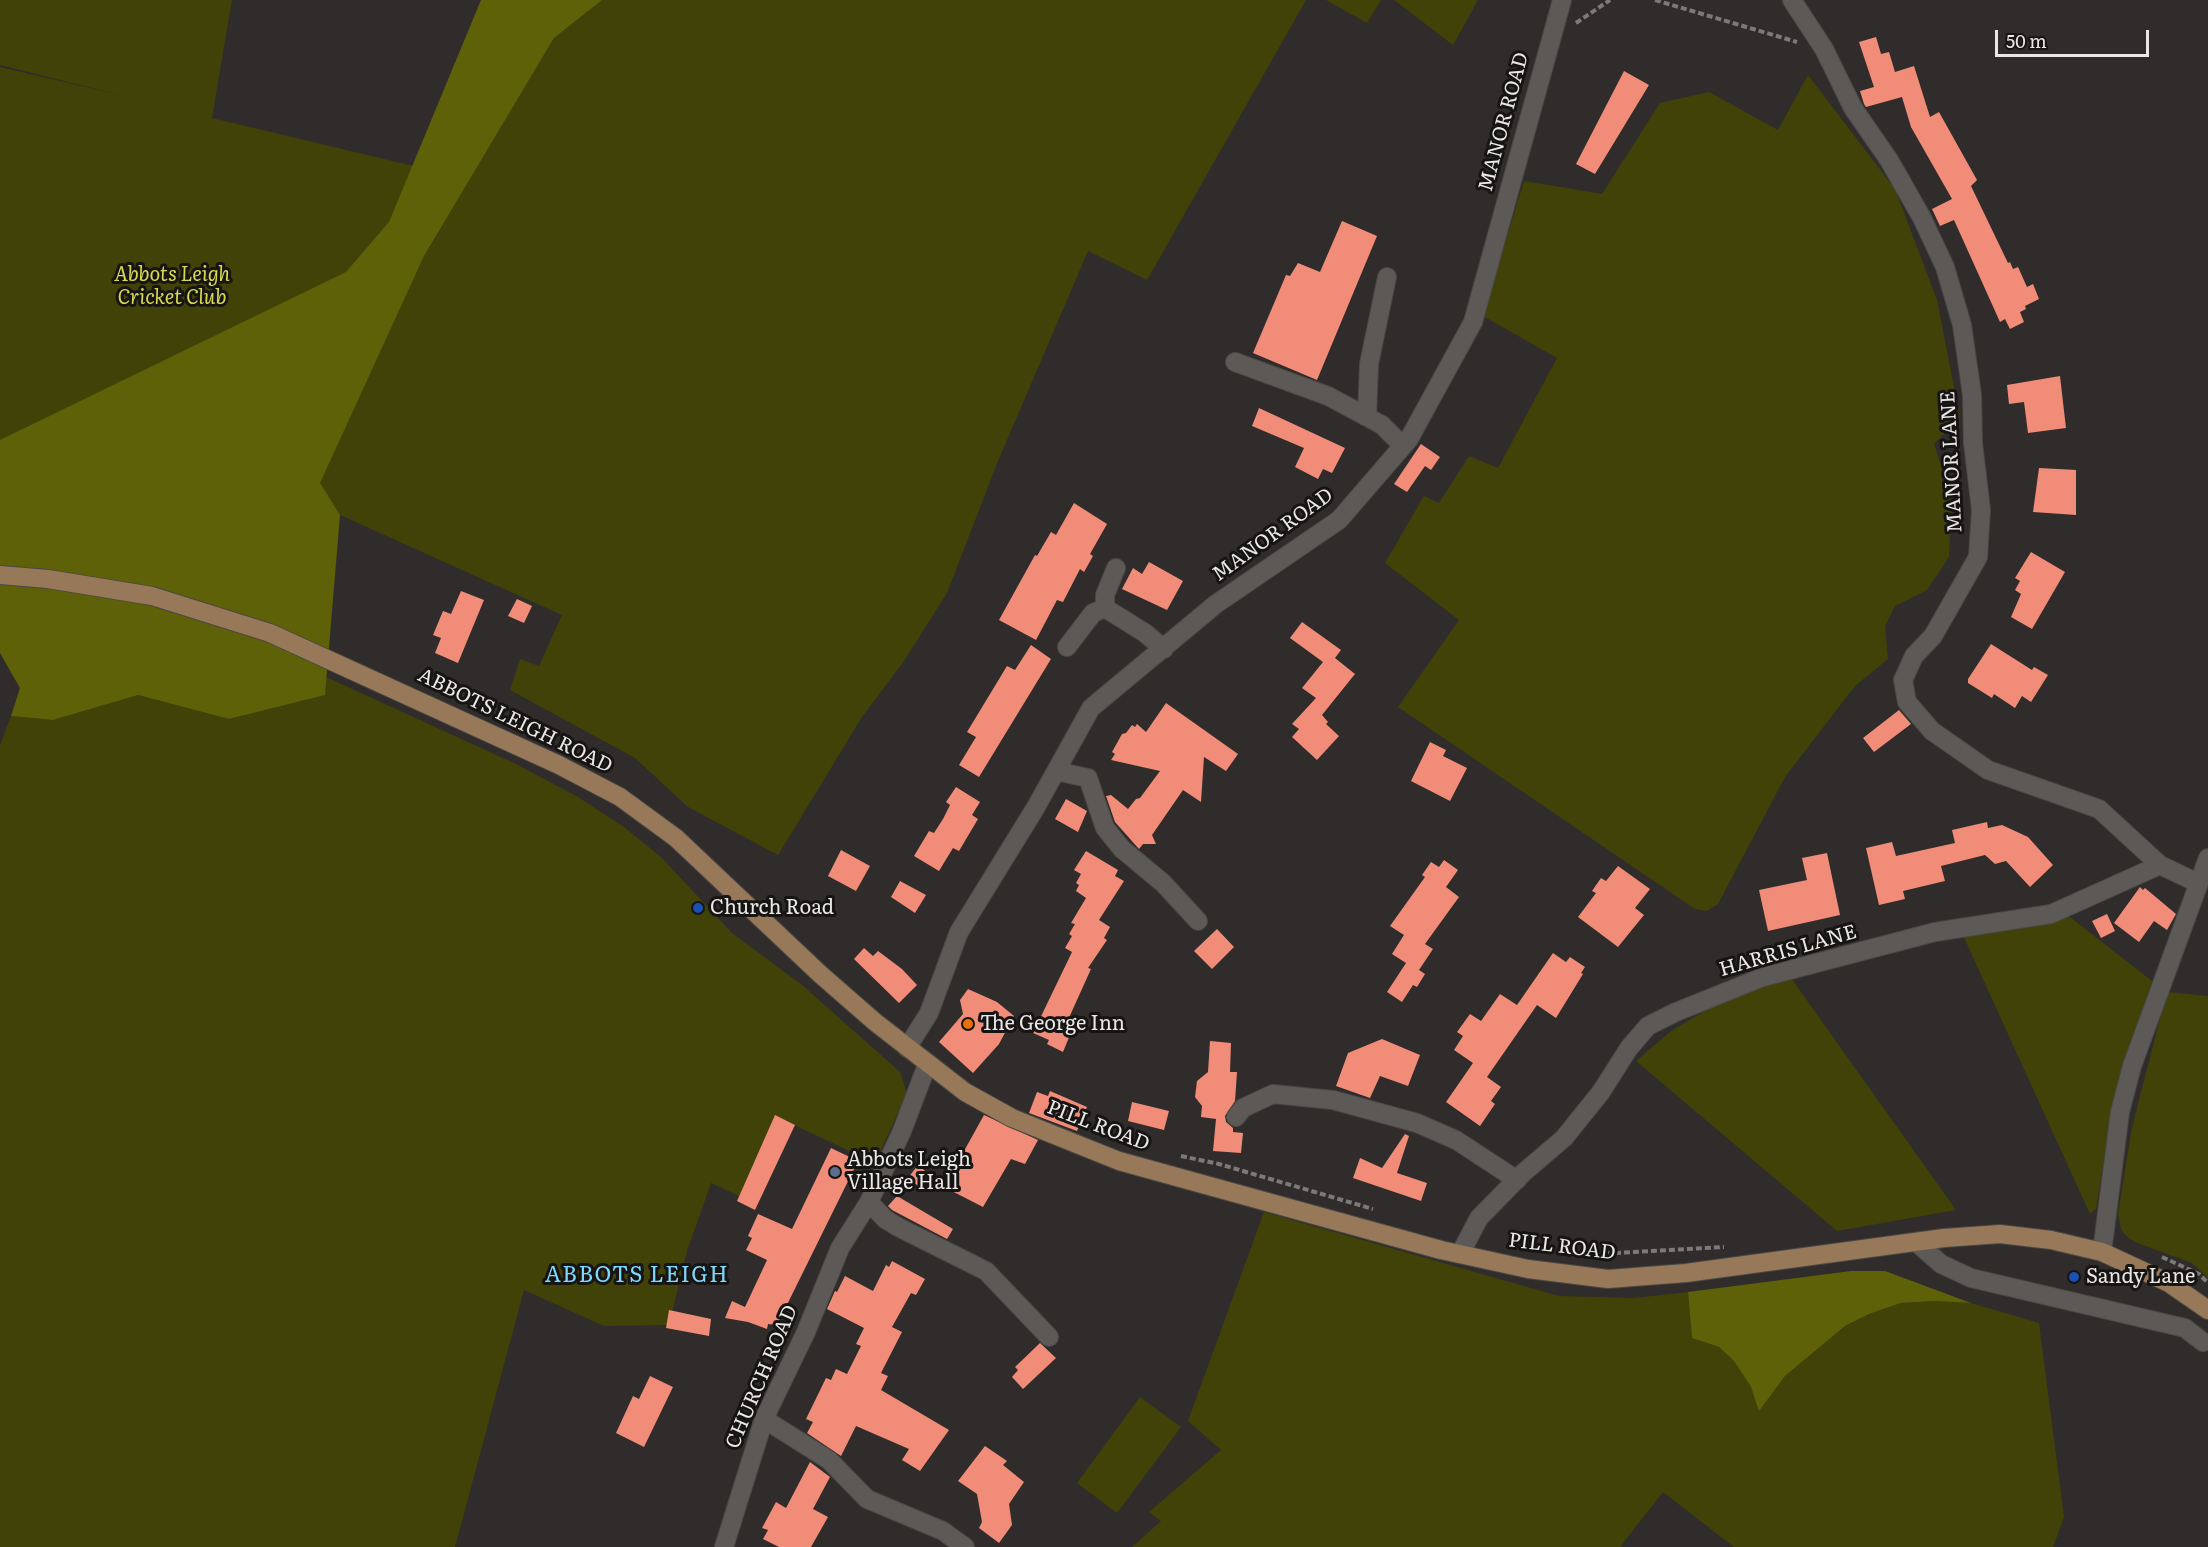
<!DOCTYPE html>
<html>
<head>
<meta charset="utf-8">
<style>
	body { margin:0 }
	#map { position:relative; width:2208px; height:1547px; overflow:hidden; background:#302c2b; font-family:Literata,serif }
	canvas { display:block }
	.scale { position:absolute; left:1995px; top:30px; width:154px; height:27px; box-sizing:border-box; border:3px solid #eae8e7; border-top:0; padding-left:8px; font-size:18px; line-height:21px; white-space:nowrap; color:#eae8e7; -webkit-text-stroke:4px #171514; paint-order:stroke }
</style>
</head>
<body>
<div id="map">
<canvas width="2208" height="1547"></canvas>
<div class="scale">50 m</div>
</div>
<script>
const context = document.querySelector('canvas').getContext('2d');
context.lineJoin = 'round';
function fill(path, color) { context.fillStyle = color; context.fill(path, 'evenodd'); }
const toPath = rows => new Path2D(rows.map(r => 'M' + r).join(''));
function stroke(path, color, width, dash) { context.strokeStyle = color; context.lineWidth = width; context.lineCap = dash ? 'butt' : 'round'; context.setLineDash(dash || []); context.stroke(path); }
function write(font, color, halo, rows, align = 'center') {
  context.font = font + ' Literata,serif'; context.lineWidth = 6; context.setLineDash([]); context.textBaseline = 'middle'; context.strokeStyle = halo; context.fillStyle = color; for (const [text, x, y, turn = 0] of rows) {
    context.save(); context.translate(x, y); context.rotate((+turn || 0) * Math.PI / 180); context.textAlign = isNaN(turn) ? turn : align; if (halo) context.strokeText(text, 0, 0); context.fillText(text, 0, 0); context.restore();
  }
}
const green = toPath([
	[0,0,232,0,212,118,426,169,219,577,0,549,0,67,124,96,0,65],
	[602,0,1306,0,1147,280,1088,251,998,461,947,593,904,661,862,717,778,855,688,807,635,758,510,690,520,659,539,666,562,615,340,515,319,483,424,256,554,38],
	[1326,0,1381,0,1367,23],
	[1394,0,1478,0,1453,45],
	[1808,75,1895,189,1937,300,1960,417,1934,444,1952,498,1949,557,1927,590,1895,606,1885,626,1888,659,1855,686,1785,777,1718,904,1707,911,1695,909,1398,707,1459,620,1385,563,1424,496,1439,503,1469,456,1498,468,1557,358,1483,316,1524,181,1602,194,1660,103,1709,92,1778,130],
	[326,677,516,764,578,797,624,827,661,857,732,933,802,985,900,1072,907,1093,875,1163,775,1116,739,1196,711,1183,687,1251,669,1325,604,1326,524,1290,455,1547,0,1547,0,745,11,716,53,720,138,695,229,719,324,695],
	[2066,914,2152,981,2125,1061,2111,1116,2096,1209,2090,1214,1962,933],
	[1791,978,1956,1210,1837,1231,1636,1061,1671,1031,1716,1004],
	[2167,992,2208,996,2208,1278,2192,1263,2135,1242,2126,1236,2121,1229,2118,1214,2132,1127],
	[1264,1212,1559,1296,1634,1298,1688,1292,1692,1338,1719,1347,1734,1361,1751,1387,1759,1410,1785,1376,1845,1326,1869,1314,1901,1303,1935,1301,1971,1303,2039,1323,2064,1517,2053,1547,1734,1547,1663,1492,1620,1547,1132,1547,1161,1521,1149,1512,1221,1450,1188,1421],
	[1140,1397,1181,1427,1117,1513,1077,1483]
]);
const forest = toPath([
	[481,0,602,0,554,38,424,256,320,483,340,515,325,695,229,719,138,695,53,720,11,716,20,688,0,653,0,440,346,272,389,222],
	[1851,1271,1885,1271,1971,1303,1935,1301,1901,1303,1869,1314,1845,1326,1785,1376,1759,1411,1751,1387,1734,1361,1719,1347,1692,1338,1688,1292]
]);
const building = toPath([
	[1876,37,1881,54,1889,52,1895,72,1914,66,1930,117,1939,112,1977,180,1971,186,2008,263,2010,262,2013,269,2018,267,2027,287,2033,284,2039,299,2025,306,2026,309,2020,312,2024,322,2010,329,2005,319,2000,322,1954,220,1940,226,1932,209,1952,199,1911,127,1902,97,1866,107,1864,104,1860,91,1874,87,1859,42],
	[1624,71,1649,85,1595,174,1576,164],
	[1342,221,1377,236,1317,380,1253,353,1286,275,1290,276,1298,263,1320,272],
	[2060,376,2066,428,2028,433,2024,402,2009,404,2007,385],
	[1259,408,1345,448,1332,473,1323,469,1318,479,1295,467,1304,448,1252,426],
	[1421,444,1440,457,1431,470,1425,466,1407,492,1394,484],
	[2039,468,2076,470,2076,515,2033,512],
	[1074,503,1107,524,1090,554,1093,556,1084,572,1080,569,1063,602,1057,600,1036,640,999,620,1035,555,1037,556,1051,532,1056,535],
	[2031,552,2065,572,2032,629,2011,617,2021,594,2015,590,2020,581,2015,578],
	[1149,562,1183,581,1167,610,1122,589,1133,568,1142,574],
	[461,591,484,600,458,663,435,653,441,638,433,635,443,611,451,614],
	[517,599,532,606,524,623,508,616],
	[1302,622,1341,650,1335,658,1355,674,1322,715,1328,722,1326,724,1339,736,1317,760,1292,737,1299,729,1292,724,1316,698,1302,688,1323,662,1290,638],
	[1991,644,2032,670,2034,667,2048,675,2031,702,2022,696,2015,708,1994,694,1992,698,1968,683,1968,679],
	[1031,645,1051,659,979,777,959,765,976,737,967,732,1007,666,1015,670],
	[1166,703,1238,754,1226,771,1204,757,1201,802,1183,790,1152,835,1156,844,1143,844,1139,849,1115,822,1106,796,1111,795,1128,809,1136,799,1140,798,1160,771,1111,760,1115,754,1112,752,1122,734,1126,733,1132,725,1135,727,1137,724,1146,732],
	[1899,710,1911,724,1874,752,1863,738],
	[1430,742,1446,750,1443,756,1467,768,1450,801,1411,781],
	[956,787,980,802,972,815,978,819,959,851,953,848,939,871,914,856,929,831,934,833,943,819,950,805,946,802],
	[1066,799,1087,811,1078,832,1055,819],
	[1987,822,1988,828,2002,825,2028,837,2053,865,2030,887,2006,861,1995,864,1985,855,1941,866,1945,881,1903,891,1905,899,1879,905,1866,848,1892,842,1896,856,1955,843,1952,830],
	[841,850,870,866,856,891,828,876],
	[1086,851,1118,870,1115,876,1124,881,1099,920,1110,927,1104,938,1107,940,1088,968,1091,969,1063,1031,1070,1035,1063,1052,1047,1044,1049,1040,1033,1033,1072,952,1065,948,1072,936,1069,934,1075,924,1071,923,1086,898,1076,891,1079,885,1076,883,1081,874,1074,870],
	[1827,853,1840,915,1768,931,1759,890,1807,880,1802,858],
	[1444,860,1458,870,1446,887,1459,897,1425,944,1433,949,1419,970,1425,974,1417,987,1413,985,1402,1002,1387,992,1406,963,1392,954,1404,935,1390,926,1425,877,1422,875,1431,862,1439,867],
	[1618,866,1650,889,1635,908,1644,915,1618,947,1578,917,1596,893,1592,891,1601,878,1606,881],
	[900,881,926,895,915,913,891,897],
	[2140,887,2143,890,2145,888,2176,914,2167,930,2154,921,2139,942,2114,923],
	[2107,914,2115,931,2101,938,2092,921],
	[1217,929,1234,947,1212,969,1194,951],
	[864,948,873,956,878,951,902,969,917,985,899,1003,854,959],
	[1553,953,1566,962,1570,957,1585,967,1581,973,1583,974,1556,1018,1537,1005,1487,1077,1501,1087,1491,1101,1495,1104,1480,1126,1446,1102,1473,1063,1454,1050,1463,1036,1457,1032,1470,1014,1481,1021,1500,994,1517,1005],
	[968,989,997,1002,1014,1016,999,1044,973,1073,939,1042,963,1014,960,1000],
	[1382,1039,1420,1055,1408,1086,1380,1076,1370,1098,1336,1086,1348,1053],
	[1210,1041,1231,1043,1230,1072,1237,1072,1235,1101,1225,1116,1226,1122,1233,1128,1233,1132,1243,1133,1241,1153,1213,1151,1216,1119,1201,1117,1202,1106,1195,1097,1197,1081,1208,1072],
	[1050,1091,1087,1107,1077,1131,1029,1113,1037,1092,1048,1096],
	[1132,1102,1169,1111,1164,1130,1128,1121],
	[775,1115,795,1125,755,1210,737,1201],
	[984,1115,1038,1140,1025,1164,1011,1159,983,1207,944,1187],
	[1405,1134,1409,1136,1397,1173,1427,1183,1421,1201,1353,1178,1360,1158,1382,1168],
	[831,1148,858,1161,777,1325,768,1324,767,1329,748,1322,725,1318,732,1301,745,1307,767,1260,746,1250,752,1238,748,1236,758,1214,792,1229],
	[918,1165,931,1176,921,1188,908,1178],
	[897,1196,953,1229,947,1239,892,1210,888,1206],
	[892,1261,925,1279,916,1295,911,1293,892,1327,902,1332,881,1373,888,1376,881,1390,949,1430,920,1471,902,1460,909,1449,856,1426,841,1456,807,1433,813,1422,806,1419,826,1378,831,1380,836,1369,847,1374,861,1346,856,1344,864,1328,827,1309,835,1291,837,1292,845,1276,873,1291,886,1265,889,1267],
	[669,1310,711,1319,709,1336,666,1328],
	[1040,1343,1056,1358,1023,1389,1012,1377,1018,1370,1015,1367],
	[650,1376,673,1387,644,1447,616,1433,633,1396,639,1399],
	[985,1446,1007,1461,1003,1465,1024,1482,1009,1504,1012,1525,999,1543,979,1528,982,1522,977,1494,958,1481],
	[810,1462,830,1477,813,1509,828,1517,811,1547,779,1547,763,1539,768,1530,762,1528,776,1502,786,1508]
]);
const path = toPath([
	[1655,0,1797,42],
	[1576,23,1610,0],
	[1181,1156,1219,1164,1373,1209],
	[1570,1253,1617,1253,1724,1247],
	[2162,1257,2199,1274,2208,1283]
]);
const minor = toPath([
	[1792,0,1824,49,1853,108,1889,160,1922,218,1945,267,1962,325,1972,395,1973,443,1981,510,1978,557,1933,636,1914,656,1903,680,1907,702,1932,731,1988,770,2099,809,2160,865,2198,883],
	[1235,362,1328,396,1382,425,1403,446],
	[1367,417,1369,364,1387,277],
	[1105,608,1145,633,1164,649],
	[1067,647,1093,613,1105,608,1105,595,1116,568],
	[1056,771,1088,778,1105,828,1122,849,1163,883,1198,921],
	[907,1048,929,1013,959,932,1036,807,1091,708,1216,604,1339,520,1409,439,1473,322,1562,0],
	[1236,1117,1243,1108,1273,1094,1333,1100,1417,1123,1456,1140,1517,1180],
	[869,1202,885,1219,898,1227,986,1271,1049,1337],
	[1916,1242,1941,1264,1971,1278,2185,1328,2203,1342],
	[2102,1252,2120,1112,2132,1066,2208,858],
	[1460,1254,1479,1218,1523,1173,1564,1138,1601,1092,1629,1048,1648,1026,1676,1012,1763,977,1935,932,2051,914,2160,865],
	[764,1419,829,1460,867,1499,943,1531,965,1547],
	[724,1547,764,1419,806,1332,840,1248,869,1202,902,1131,927,1065]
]);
const major = toPath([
	[0,575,48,579,152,596,270,633,559,765,620,797,676,838,820,974,875,1022,965,1092,1012,1118,1119,1161,1441,1250,1528,1269,1608,1279,1686,1273,1944,1238,2000,1234,2051,1240,2102,1252,2169,1283,2208,1310]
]);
const markers = [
	[698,908,6,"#1a4fb4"],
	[968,1024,6,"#e8710a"],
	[835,1172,6,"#5c6f8a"],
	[2074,1277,6,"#1a4fb4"]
];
const streetNames = [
	["MANOR ROAD",1504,122,-75],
	["MANOR LANE",1952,462,-93],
	["MANOR ROAD",1273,535,-36],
	["ABBOTS LEIGH ROAD",515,721,26],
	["HARRIS LANE",1788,951,-16],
	["PILL ROAD",1098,1126,21],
	["PILL ROAD",1562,1247,7],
	["CHURCH ROAD",762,1377,-67]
];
const parkNames = [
	["Abbots Leigh",172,275],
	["Cricket Club",172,298]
];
const poiNames = [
	["Church Road",710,908],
	["The George Inn",980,1024],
	["Abbots Leigh",847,1160],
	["Village Hall",847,1183],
	["Sandy Lane",2086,1277]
];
const quarterNames = [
	["ABBOTS LEIGH",637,1276]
];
fill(green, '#414207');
fill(forest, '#5f6108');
fill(building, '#f18c78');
stroke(minor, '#4a4846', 20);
stroke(major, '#4a4846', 20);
stroke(path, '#7c7978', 4, [6, 3]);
stroke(minor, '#5d5957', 18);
stroke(major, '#977858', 18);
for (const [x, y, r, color] of markers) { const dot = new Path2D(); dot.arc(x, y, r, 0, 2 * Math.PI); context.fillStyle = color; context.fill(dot); stroke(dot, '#171514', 2); }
write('20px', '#eae8e7', '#171514', streetNames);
write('italic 20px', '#d6d951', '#171514', parkNames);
write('20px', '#eae8e7', '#171514', poiNames, 'left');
context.letterSpacing = '1.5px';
write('22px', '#7fd9fd', '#171514', quarterNames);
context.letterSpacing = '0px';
</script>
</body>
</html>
